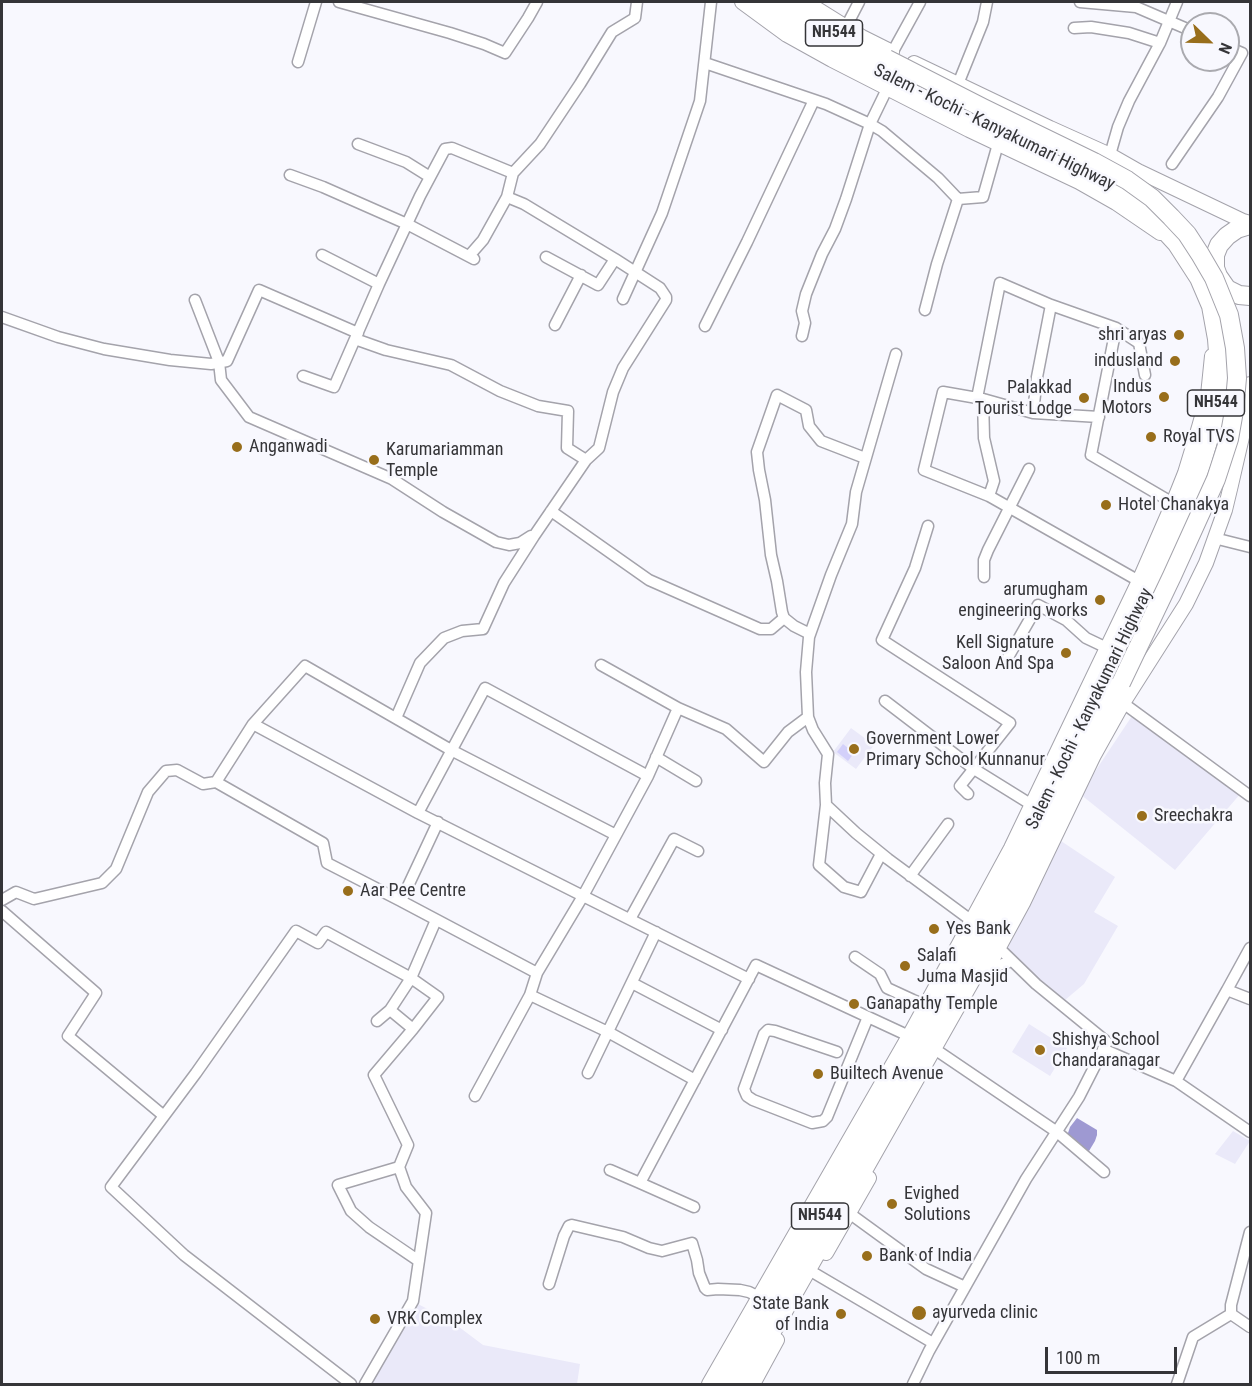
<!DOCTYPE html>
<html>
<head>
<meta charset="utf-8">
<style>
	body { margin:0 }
	#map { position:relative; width:1252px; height:1386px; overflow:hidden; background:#f8f8fe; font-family:"Roboto Condensed",sans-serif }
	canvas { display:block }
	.frame { position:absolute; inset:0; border:3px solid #353538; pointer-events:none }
	.north { position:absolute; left:1180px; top:12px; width:60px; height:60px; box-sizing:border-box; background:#f8f8fe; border:2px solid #aaaaaf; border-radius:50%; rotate:113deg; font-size:16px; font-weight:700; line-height:24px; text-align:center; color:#353538 }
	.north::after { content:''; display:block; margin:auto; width:21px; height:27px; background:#986e1b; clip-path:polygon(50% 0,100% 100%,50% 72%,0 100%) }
	.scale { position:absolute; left:1045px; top:1347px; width:132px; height:27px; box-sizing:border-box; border:3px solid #353538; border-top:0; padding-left:8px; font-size:18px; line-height:21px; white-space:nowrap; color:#353538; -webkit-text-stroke:4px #f8f8fe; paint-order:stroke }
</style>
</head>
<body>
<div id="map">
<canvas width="1252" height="1386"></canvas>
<div class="frame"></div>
<div class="north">N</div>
<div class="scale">100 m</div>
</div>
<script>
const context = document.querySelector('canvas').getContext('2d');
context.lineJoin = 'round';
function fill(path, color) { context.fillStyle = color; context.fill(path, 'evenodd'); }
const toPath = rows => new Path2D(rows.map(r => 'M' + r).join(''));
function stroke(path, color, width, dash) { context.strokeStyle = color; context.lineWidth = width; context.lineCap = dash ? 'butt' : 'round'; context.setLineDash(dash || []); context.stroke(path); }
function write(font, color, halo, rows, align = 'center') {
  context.font = font + ' "Roboto Condensed",sans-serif'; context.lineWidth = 5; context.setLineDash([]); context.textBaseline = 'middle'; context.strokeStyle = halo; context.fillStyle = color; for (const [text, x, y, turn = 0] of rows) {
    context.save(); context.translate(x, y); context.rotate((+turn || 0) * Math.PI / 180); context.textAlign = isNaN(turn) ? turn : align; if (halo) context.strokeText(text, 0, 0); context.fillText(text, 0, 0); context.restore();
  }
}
const built = toPath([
	[1132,716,1241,793,1175,870,1080,794],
	[851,728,874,745,856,769,833,752],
	[1061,841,1115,877,1094,912,1118,926,1084,984,1065,1000,1030,971,1007,947],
	[1029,1024,1067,1048,1050,1076,1012,1052],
	[1233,1131,1250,1141,1235,1164,1215,1154],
	[416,1303,451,1321,483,1345,580,1364,577,1384,368,1384]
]);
const green = toPath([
	[843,744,854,753,848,761,837,752]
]);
const water = toPath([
	[1077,1118,1097,1130,1097,1135,1095,1141,1089,1151,1083,1149,1067,1136,1070,1127]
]);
const street = toPath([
	[339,2,450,33,484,44,505,53,528,18,537,2],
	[1080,2,1136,7,1192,31],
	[846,27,859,2],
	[1074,28,1091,27,1129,33,1160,43,1177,2],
	[892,53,920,2],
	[298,62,316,2],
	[705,63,826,104,870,124,882,131,938,178,958,199,983,197,998,144],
	[958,84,983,22,987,2],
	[358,144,406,162,430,177],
	[1110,155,1118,127,1129,101,1160,43],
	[1172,164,1218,97,1242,53,1228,47],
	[290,175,323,187,407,224,474,259],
	[507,197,524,204,615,259,660,288,666,297,666,300,623,368,613,392,599,448,586,460],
	[322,255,379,284],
	[469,256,483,240,507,197,513,173],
	[546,257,598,285,615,259],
	[623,299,662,213,700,101,711,2],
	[195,300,219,362,221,380,249,417,392,479,443,512,496,542,509,545,520,543,531,536],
	[925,310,937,264,958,199],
	[2,317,58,337,104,349,170,360,211,364,227,361,259,290,358,333],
	[555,325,581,275],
	[705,326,747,242,814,100],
	[1116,328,1091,455,1173,503],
	[802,336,805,323,802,311,806,294,822,254,835,229,846,199,870,124,887,89],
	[355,339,386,350,451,365,500,391,538,406,568,411,567,448,586,460,534,536,504,583,483,629,462,631,444,638,420,663,396,718],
	[896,354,856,492,852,524,831,575,809,637,806,672,808,717,813,730,828,754,825,783,826,805,856,833,888,859,972,921],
	[303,376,334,387,379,284,420,196,445,149,452,148,513,173,540,144,580,84,612,32,635,18,637,2],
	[977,398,1000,283,1051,305],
	[983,399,984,438,994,481,989,496],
	[1033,413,1037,377,1051,305,1116,328,1139,343,1145,375],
	[1099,417,1033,413,983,399,943,392,924,470,989,496,1139,581],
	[551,511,649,580,760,629,771,629,784,618],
	[928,526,915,568,882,640,1010,723,960,786,968,794],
	[1214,538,1250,547],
	[984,577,984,560,988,550,1029,469],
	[810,634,794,626,784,618,782,612,777,581,771,555,765,500,759,470,757,452,777,395,806,410,809,426,821,441,865,458],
	[1007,659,1038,605,1066,620,1086,638,1107,648],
	[601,665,678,708,648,776],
	[885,701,974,769,1032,805],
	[1123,703,1250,796],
	[678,708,726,729,764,762,788,732,808,717],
	[253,724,305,666,451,750,616,835],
	[656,757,696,781],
	[826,805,819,865,844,887,861,892,881,854],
	[438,822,401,901,537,973,583,896,648,776,485,688,418,813,583,896,749,979],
	[910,876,948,824],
	[2,900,16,892,34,899,102,883,116,869,148,792,166,771,177,770,203,784,216,782],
	[401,901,327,863,323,843,216,782,253,724,418,813],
	[2,911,96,993,68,1036,164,1116],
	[630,919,674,839,698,851],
	[1250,948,1227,990,1250,999],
	[855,957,880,974,887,988,913,1000,926,1005],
	[987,969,1012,961],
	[537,973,530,995,608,1032,695,1080],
	[632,983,722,1030],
	[377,1021,390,1010],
	[1103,1049,1176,1081,1227,990],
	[837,1052,775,1031,768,1030,764,1034,744,1089,747,1096,753,1100,812,1123,823,1121,827,1117,868,1017],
	[939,1052,1057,1132,1104,1172],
	[588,1073,656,932],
	[1176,1081,1250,1132],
	[475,1096,530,995],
	[399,1167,338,1185,351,1211,369,1227,419,1261],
	[610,1170,640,1183],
	[694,1207,640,1183,756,965,909,1036],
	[849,1213,926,1269,965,1287],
	[814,1273,933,1343],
	[549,1284,564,1236,569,1226,572,1225,623,1237,649,1248,662,1251,692,1243,697,1260,699,1273,705,1288,707,1290,718,1289,740,1290,749,1292,759,1297],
	[1231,1314,1250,1327],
	[351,1384,184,1255,111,1187,196,1073,296,931,318,943,326,932,411,978,438,997,413,1029],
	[365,1384,413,1301,426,1213,406,1187,399,1167,408,1145,374,1075,413,1029,390,1010,411,978,436,920],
	[913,1384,929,1351,1026,1179,1079,1097,1107,1042,1036,984,999,948],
	[1177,1384,1193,1337,1231,1314,1231,1305,1250,1232]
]);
const secondary = toPath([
	[742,2,787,35,832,60,969,130,1079,182,1116,203,1160,233],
	[806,2,862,37,892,52],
	[914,63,1050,128,1110,155,1138,171,1243,221,1250,223],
	[985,973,1023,903,1094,755,1123,703,1186,604,1206,563,1225,510,1231,485,1248,411,1250,384],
	[826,1253,869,1178],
	[709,1384,909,1036,1011,848,1139,581,1173,503,1185,473,1199,427,1208,395,1212,356],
	[753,1384,777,1340]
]);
const highway = toPath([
	[783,2,818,24,860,47,887,59],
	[1250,225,1237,229,1227,236,1219,245,1215,255,1215,268,1218,276,1227,289,1239,295,1250,296],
	[724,1384,988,919,1006,883,1056,777,1107,677,1189,499,1202,462,1214,421,1220,378,1217,339,1211,306,1199,278,1177,244,1143,207,1109,183,1037,151,927,98,801,29,762,2],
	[742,1384,1007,916,1052,816,1088,743,1121,683]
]);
const highwayBridge = toPath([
	[887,59,983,108,1094,162,1127,180,1152,198,1171,217,1187,234,1200,254,1214,278,1229,315,1235,348,1237,378,1234,411,1229,439,1216,479,1172,576,1121,683]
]);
const markers = [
	[1179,335,6,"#986e1b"],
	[1175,361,6,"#986e1b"],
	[1164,397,6,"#986e1b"],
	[1084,398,6,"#986e1b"],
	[1151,437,6,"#986e1b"],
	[237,447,6,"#986e1b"],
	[374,460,6,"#986e1b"],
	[1106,505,6,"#986e1b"],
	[1100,600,6,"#986e1b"],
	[1066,653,6,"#986e1b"],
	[854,749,6,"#986e1b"],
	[1142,816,6,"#986e1b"],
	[348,891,6,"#986e1b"],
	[934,929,6,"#986e1b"],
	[905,966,6,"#986e1b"],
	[854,1004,6,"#986e1b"],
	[1040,1050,6,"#986e1b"],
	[818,1074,6,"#986e1b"],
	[892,1204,6,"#986e1b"],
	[867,1256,6,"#986e1b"],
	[919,1313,8,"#986e1b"],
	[841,1314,6,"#986e1b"],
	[375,1319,6,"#986e1b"]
];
const shields = [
	[834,33,57],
	[1216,403,57],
	[820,1216,57]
];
const shieldNames = [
	["NH544",834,33],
	["NH544",1216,403],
	["NH544",820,1216]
];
const streetNames = [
	["Salem - Kochi - Kanyakumari Highway",994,128,26],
	["Salem - Kochi - Kanyakumari Highway",1090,709,-64]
];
const poiNames = [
	["shri aryas",1167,335,"right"],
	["indusland",1163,361,"right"],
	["Indus",1152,387,"right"],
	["Motors",1152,408,"right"],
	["Palakkad",1072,388,"right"],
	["Tourist Lodge",1072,409,"right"],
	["Royal TVS",1163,437],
	["Anganwadi",249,447],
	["Karumariamman",386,450],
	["Temple",386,471],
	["Hotel Chanakya",1118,505],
	["arumugham",1088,590,"right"],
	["engineering works",1088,611,"right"],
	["Kell Signature",1054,643,"right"],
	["Saloon And Spa",1054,664,"right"],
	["Government Lower",866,739],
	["Primary School Kunnanur",866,760],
	["Sreechakra",1154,816],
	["Aar Pee Centre",360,891],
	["Yes Bank",946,929],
	["Salafi",917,956],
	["Juma Masjid",917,977],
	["Ganapathy Temple",866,1004],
	["Shishya School",1052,1040],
	["Chandaranagar",1052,1061],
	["Builtech Avenue",830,1074],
	["Evighed",904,1194],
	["Solutions",904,1215],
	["Bank of India",879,1256],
	["State Bank",829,1304,"right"],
	["of India",829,1325,"right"],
	["ayurveda clinic",932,1313],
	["VRK Complex",387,1319]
];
fill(built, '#eae9f9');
fill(green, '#d3d0fa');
fill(water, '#9e99d2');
stroke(street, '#a4a3ab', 13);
stroke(secondary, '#a4a3ab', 16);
stroke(highway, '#a4a3ab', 20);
stroke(street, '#fff', 10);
stroke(secondary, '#fff', 14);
stroke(highway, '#fff', 18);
stroke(highwayBridge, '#a4a3ab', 20, []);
stroke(highwayBridge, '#fff', 18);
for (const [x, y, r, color] of markers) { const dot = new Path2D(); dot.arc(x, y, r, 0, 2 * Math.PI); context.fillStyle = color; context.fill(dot); stroke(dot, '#f8f8fe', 2); }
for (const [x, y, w] of shields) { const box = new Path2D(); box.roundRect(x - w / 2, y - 13, w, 26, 4.5); context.fillStyle = '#f8f8fe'; context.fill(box); stroke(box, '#353538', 1.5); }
write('bold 16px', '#353538', null, shieldNames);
write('18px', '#353538', '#f8f8fe', streetNames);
write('18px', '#353538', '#f8f8fe', poiNames, 'left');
</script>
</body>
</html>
